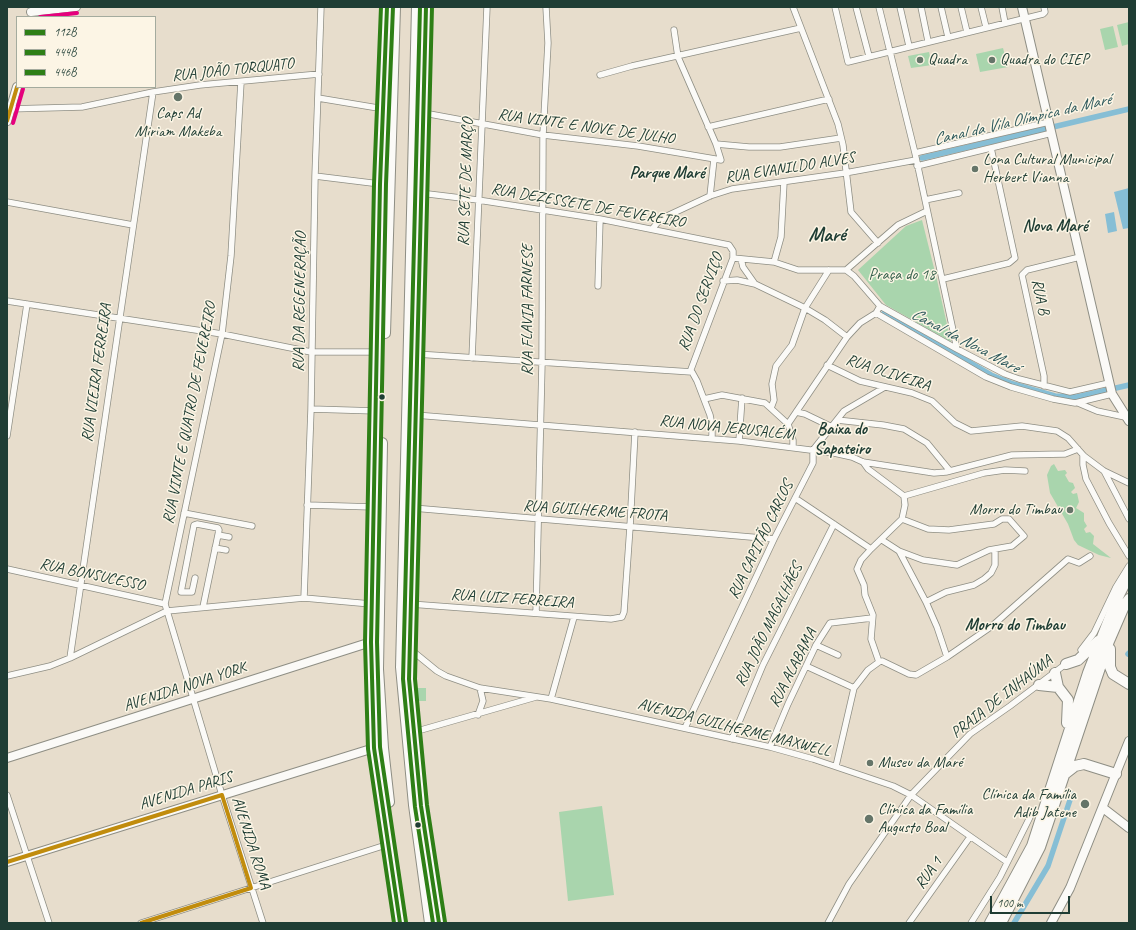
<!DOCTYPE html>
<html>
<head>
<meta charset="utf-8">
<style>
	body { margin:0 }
	#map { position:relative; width:1136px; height:930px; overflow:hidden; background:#e7ddcc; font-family:Caveat,sans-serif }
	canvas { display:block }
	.frame { position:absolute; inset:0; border:8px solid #1f3d34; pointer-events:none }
	.legend { position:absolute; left:16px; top:16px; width:140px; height:72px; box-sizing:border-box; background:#fcf5e5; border:1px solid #a4ab9e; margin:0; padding:5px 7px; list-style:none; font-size:12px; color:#1f3d34 }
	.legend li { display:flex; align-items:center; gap:8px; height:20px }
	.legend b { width:20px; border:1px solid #a4ab9e }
	.scale { position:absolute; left:990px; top:896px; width:80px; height:18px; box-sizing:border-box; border:2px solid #1f3d34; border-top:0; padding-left:5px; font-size:12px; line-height:14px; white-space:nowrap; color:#1f3d34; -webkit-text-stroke:3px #fcf5e5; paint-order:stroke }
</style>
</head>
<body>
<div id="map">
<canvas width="1136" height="930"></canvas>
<div class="frame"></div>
<ul class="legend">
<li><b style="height:5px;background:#2e7f16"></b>112B</li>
<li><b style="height:5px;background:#2e7f16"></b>444B</li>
<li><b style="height:5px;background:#2e7f16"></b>446B</li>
</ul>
<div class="scale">100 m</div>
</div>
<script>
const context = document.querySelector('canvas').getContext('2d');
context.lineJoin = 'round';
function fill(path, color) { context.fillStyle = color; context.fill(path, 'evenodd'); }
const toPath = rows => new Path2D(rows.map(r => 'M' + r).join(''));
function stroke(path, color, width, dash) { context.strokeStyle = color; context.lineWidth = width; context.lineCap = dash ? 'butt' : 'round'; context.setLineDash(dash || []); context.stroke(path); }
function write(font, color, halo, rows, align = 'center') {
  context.font = font + ' Caveat,sans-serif'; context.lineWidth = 3; context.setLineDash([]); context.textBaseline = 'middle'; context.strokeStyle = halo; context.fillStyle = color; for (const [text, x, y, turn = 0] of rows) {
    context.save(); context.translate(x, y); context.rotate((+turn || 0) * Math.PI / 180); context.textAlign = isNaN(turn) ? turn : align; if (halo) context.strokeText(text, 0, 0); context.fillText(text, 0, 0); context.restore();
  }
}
const green = toPath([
	[1129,22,1129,44,1122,46,1117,25],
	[1113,26,1118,47,1105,50,1100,29],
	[1003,48,1008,67,980,72,976,54],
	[929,52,932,65,911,68,908,56],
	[922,220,937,280,951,342,886,305,858,270,906,226],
	[1054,464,1058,471,1065,470,1067,473,1065,475,1069,482,1073,483,1075,488,1071,492,1073,494,1077,493,1079,502,1076,508,1084,513,1084,521,1087,526,1084,529,1086,533,1090,532,1094,536,1093,544,1111,558,1099,555,1078,545,1074,540,1068,524,1050,493,1047,475,1051,466],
	[417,688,426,688,426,701,418,701],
	[602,806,614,895,568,901,559,812]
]);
const water = toPath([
	[1129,188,1129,228,1123,229,1114,192],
	[1114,212,1117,231,1108,233,1105,214]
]);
const canal = toPath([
	[922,158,1129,109],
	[884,313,991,375,1013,384,1055,396,1077,397,1129,385],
	[1128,654,1129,653],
	[1014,923,1048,866,1072,794]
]);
const street = toPath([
	[793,7,838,124,843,145,851,212,878,243],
	[835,7,848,62,1043,14,1045,12,1044,7],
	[856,7,869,56],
	[879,7,915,153,957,349],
	[900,7,909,46],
	[921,7,928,41],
	[941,7,948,37],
	[961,7,967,32],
	[981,7,986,27],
	[1002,7,1005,23],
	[600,75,632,66,801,28],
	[241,82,231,256,222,334,165,604,222,795,263,923],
	[318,98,384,109],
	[8,109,82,107,153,92,200,85,319,74],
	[424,113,543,135,638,146,721,160,716,144,678,57,674,30],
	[708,127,829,99],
	[716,144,749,147,780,147,841,138],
	[915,153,1049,122],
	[917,166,1052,133],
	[315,176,380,184],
	[420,193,478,200,600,219,729,245,733,251,733,258,690,372],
	[710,196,714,159],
	[925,200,959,193],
	[7,202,133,225],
	[653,228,658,222,667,216,710,196,732,189,845,173,916,160],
	[733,258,774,262,798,270,846,270,854,276,880,306,957,349,1005,374,1019,379,1070,392,1109,383],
	[741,259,743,267,755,284],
	[774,262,781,237,784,182],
	[846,270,898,225,927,211],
	[943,279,1009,263,1015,258,991,148],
	[723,281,737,280,755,284,805,308,825,320,847,337],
	[598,286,600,219],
	[7,301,222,334,311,352,377,352],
	[880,306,876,313,986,377,1011,387,1053,399,1075,403,1112,394],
	[416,354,692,372,697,381,710,415,712,425,712,438],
	[472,358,487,7],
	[827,365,860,381,912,393,932,401,955,423,971,431,1022,426,1057,431,1068,438,1084,456,1104,471,1129,483],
	[1044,386,1044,376,1022,275,1027,270,1080,257],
	[704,399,722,395,765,403,788,424,793,440,793,447],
	[1078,403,1097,411,1125,417],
	[771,408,774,400,772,384,776,366,792,345,805,308,829,270],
	[311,409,376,411],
	[796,412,805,414,832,427],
	[415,415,739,441,834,453,852,457,863,462,934,473,946,472,1012,455,1065,454,1078,449],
	[837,420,883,425,904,429,927,443,950,471],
	[788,424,847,337,860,323,876,313],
	[7,436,27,304],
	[739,441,742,398],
	[1083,455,1083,465,1086,479,1109,523,1129,556],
	[863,462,868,469,904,496],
	[1104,471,1129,519],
	[904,496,984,473,1005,470,1025,471],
	[795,498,871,549,902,519,905,505,904,496],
	[307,505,373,507],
	[413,508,774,539],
	[184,513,252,526],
	[218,535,229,537],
	[882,540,899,551,926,602,937,627,947,657],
	[215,548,226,550],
	[871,549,861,560,857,569,864,585,865,595,873,615,871,639,879,662],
	[899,551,923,560,957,565,989,550,1012,546,1024,536,1009,519,1002,519,994,524,949,530,928,529,902,519],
	[7,569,165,604],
	[195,578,192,592,181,592,194,525,197,524,218,528,219,530,203,607],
	[304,598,311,409,315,176,321,7],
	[926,602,946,592,974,585,984,579,991,573,995,565,995,550],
	[410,604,611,619,622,617,624,612,630,527,635,432],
	[536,613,542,363,543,135,548,43,546,7],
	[816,645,838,655],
	[410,649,437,671,446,676,480,688,551,699,770,747,813,759,893,786,911,795,1007,862],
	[1081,650,1094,633,1116,587,1129,566],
	[70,658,153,92],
	[806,666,854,688],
	[7,676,50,666,70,658,167,611,304,598,371,604],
	[551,699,574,617],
	[478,715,483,701,480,688],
	[685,728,774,539,813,463,813,450,844,411,885,387],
	[414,732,536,697],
	[732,739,763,665,834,524],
	[770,747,788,704,816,645,830,623,872,618],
	[836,766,854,688,868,670,879,662,882,661,909,674,916,675,947,657,992,626,1068,559,1079,563,1090,556],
	[7,795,49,923],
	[141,923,389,844],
	[828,923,849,884,911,795,970,734,1010,706,1067,663],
	[909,923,970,837],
	[971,923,1000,877,1030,817]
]);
const secondary = toPath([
	[1022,7,1112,394,1129,421],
	[31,12,76,7],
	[7,121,17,87],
	[7,758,371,642],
	[1103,808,1129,828],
	[7,862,374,748],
	[1051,923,1070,888,1129,741]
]);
const highway = toPath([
	[387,7,380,184,371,642,374,748,400,923],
	[417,7,401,667,414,805,430,923],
	[426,7,409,679,421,806,439,923],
	[385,333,395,7],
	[382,443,378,669,383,748,389,802],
	[1110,649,1110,667,1113,674,1129,684],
	[1066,664,1078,660,1098,641],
	[1055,673,1058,687,1068,700,1067,723],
	[1039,685,1058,687],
	[1066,773,1075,766,1084,764,1116,774],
	[990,923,1032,846,1088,673,1117,599,1129,575],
	[1001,923,1040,847,1109,641,1125,604,1129,599]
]);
const bus1 = toPath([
	[387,7,380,184,371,642,374,748,400,923],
	[426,7,409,679,421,806,439,923]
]);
const bus2 = toPath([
	[381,7,374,184,365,642,368,749,394,923],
	[420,7,403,679,415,807,433,923]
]);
const bus3 = toPath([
	[393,7,386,184,377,642,380,747,406,922],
	[432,7,415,679,427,805,445,922]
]);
const bus4 = toPath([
	[7,121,17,87],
	[7,862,222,795,251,888,141,923]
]);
const bus5 = toPath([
	[40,17,77,13],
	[13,123,23,89]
]);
const markers = [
	[920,60,4,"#657569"],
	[992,60,4,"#657569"],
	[178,97,5,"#657569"],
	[975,169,4,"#657569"],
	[382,397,3.5,"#1f3d34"],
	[1070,510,4,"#657569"],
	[870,763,4,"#657569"],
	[1085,804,5,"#657569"],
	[869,819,5,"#657569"],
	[418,825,3.5,"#1f3d34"]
];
const poiNames = [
	["Quadra",928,60],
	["Quadra do CIEP",1000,60],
	["Caps Ad",178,114,"center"],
	["Miriam Makeba",178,132,"center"],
	["Lona Cultural Municipal",983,160],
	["Herbert Vianna",983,178],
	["Morro do Timbau",1062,510,"right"],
	["Museu da Maré",878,763],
	["Clínica da Família",1076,795,"right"],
	["Adib Jatene",1076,813,"right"],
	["Clínica da Família",878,810],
	["Augusto Boal",878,828]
];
const streetNames = [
	["RUA JOÃO TORQUATO",233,70,-6],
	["RUA VINTE E NOVE DE JULHO",586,127,8],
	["RUA EVANILDO ALVES",790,168,-9],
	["RUA SETE DE MARÇO",466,182,-88],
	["RUA DEZESSETE DE FEVEREIRO",588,206,10],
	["RUA B",1040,297,78],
	["RUA DA REGENERAÇÃO",300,302,-89],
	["RUA DO SERVIÇO",701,302,-70],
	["RUA FLAVIA FARNESE",528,310,-90],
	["RUA VIEIRA FERREIRA",97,373,-82],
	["RUA OLIVEIRA",888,373,18],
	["RUA VINTE E QUATRO DE FEVEREIRO",190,413,-79],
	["RUA NOVA JERUSALÉM",727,428,6],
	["RUA GUILHERME FROTA",595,511,4],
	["RUA CAPITÃO CARLOS",761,540,-64],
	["RUA BONSUCESSO",92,575,12],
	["RUA LUIZ FERREIRA",512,599,4],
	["RUA JOÃO MAGALHÃES",769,625,-64],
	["RUA ALABAMA",793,668,-63],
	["AVENIDA NOVA YORK",185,687,-18],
	["PRAIA DE INHAÚMA",1002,697,-38],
	["AVENIDA GUILHERME MAXWELL",734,728,14],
	["AVENIDA PARIS",186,791,-17],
	["AVENIDA ROMA",251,843,72],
	["RUA 1",929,873,-55]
];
const parkNames = [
	["Praça do 18",902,275]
];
const waterNames = [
	["Canal da Vila Olímpica da Maré",1022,120,-13],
	["Canal da Nova Maré",965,341,28]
];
const neighbourhoodNames = [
	["Parque Maré",667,174],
	["Nova Maré",1055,227],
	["Baixa do",842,430],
	["Sapateiro",842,450],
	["Morro do Timbau",1015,626]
];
const districtNames = [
	["Maré",827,236]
];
fill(green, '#a9d5ad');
fill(water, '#86bed5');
stroke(canal, '#86bed5', 5.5);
stroke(street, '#8e8e84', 7);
stroke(secondary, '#8e8e84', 10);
stroke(highway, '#8e8e84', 12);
stroke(street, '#fbfaf7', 5.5);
stroke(secondary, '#fbfaf7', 8);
stroke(highway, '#fbfaf7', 10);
stroke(bus1, '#2e7f16', 4);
stroke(bus2, '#2e7f16', 4);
stroke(bus3, '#2e7f16', 4);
stroke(bus4, '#c18c0d', 4);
stroke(bus5, '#e5007d', 4);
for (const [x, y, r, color] of markers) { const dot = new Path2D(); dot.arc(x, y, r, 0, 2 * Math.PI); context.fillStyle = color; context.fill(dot); stroke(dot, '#fcf5e5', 1.5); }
write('16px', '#1f3d34', '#fcf5e5', poiNames, 'left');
write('16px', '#1f3d34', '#fcf5e5', streetNames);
write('16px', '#35614c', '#fcf5e5', parkNames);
write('italic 17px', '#2e5a5d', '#fcf5e5', waterNames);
write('bold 17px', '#1f3d34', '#fcf5e5', neighbourhoodNames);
write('bold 20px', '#1f3d34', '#fcf5e5', districtNames);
</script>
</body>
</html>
